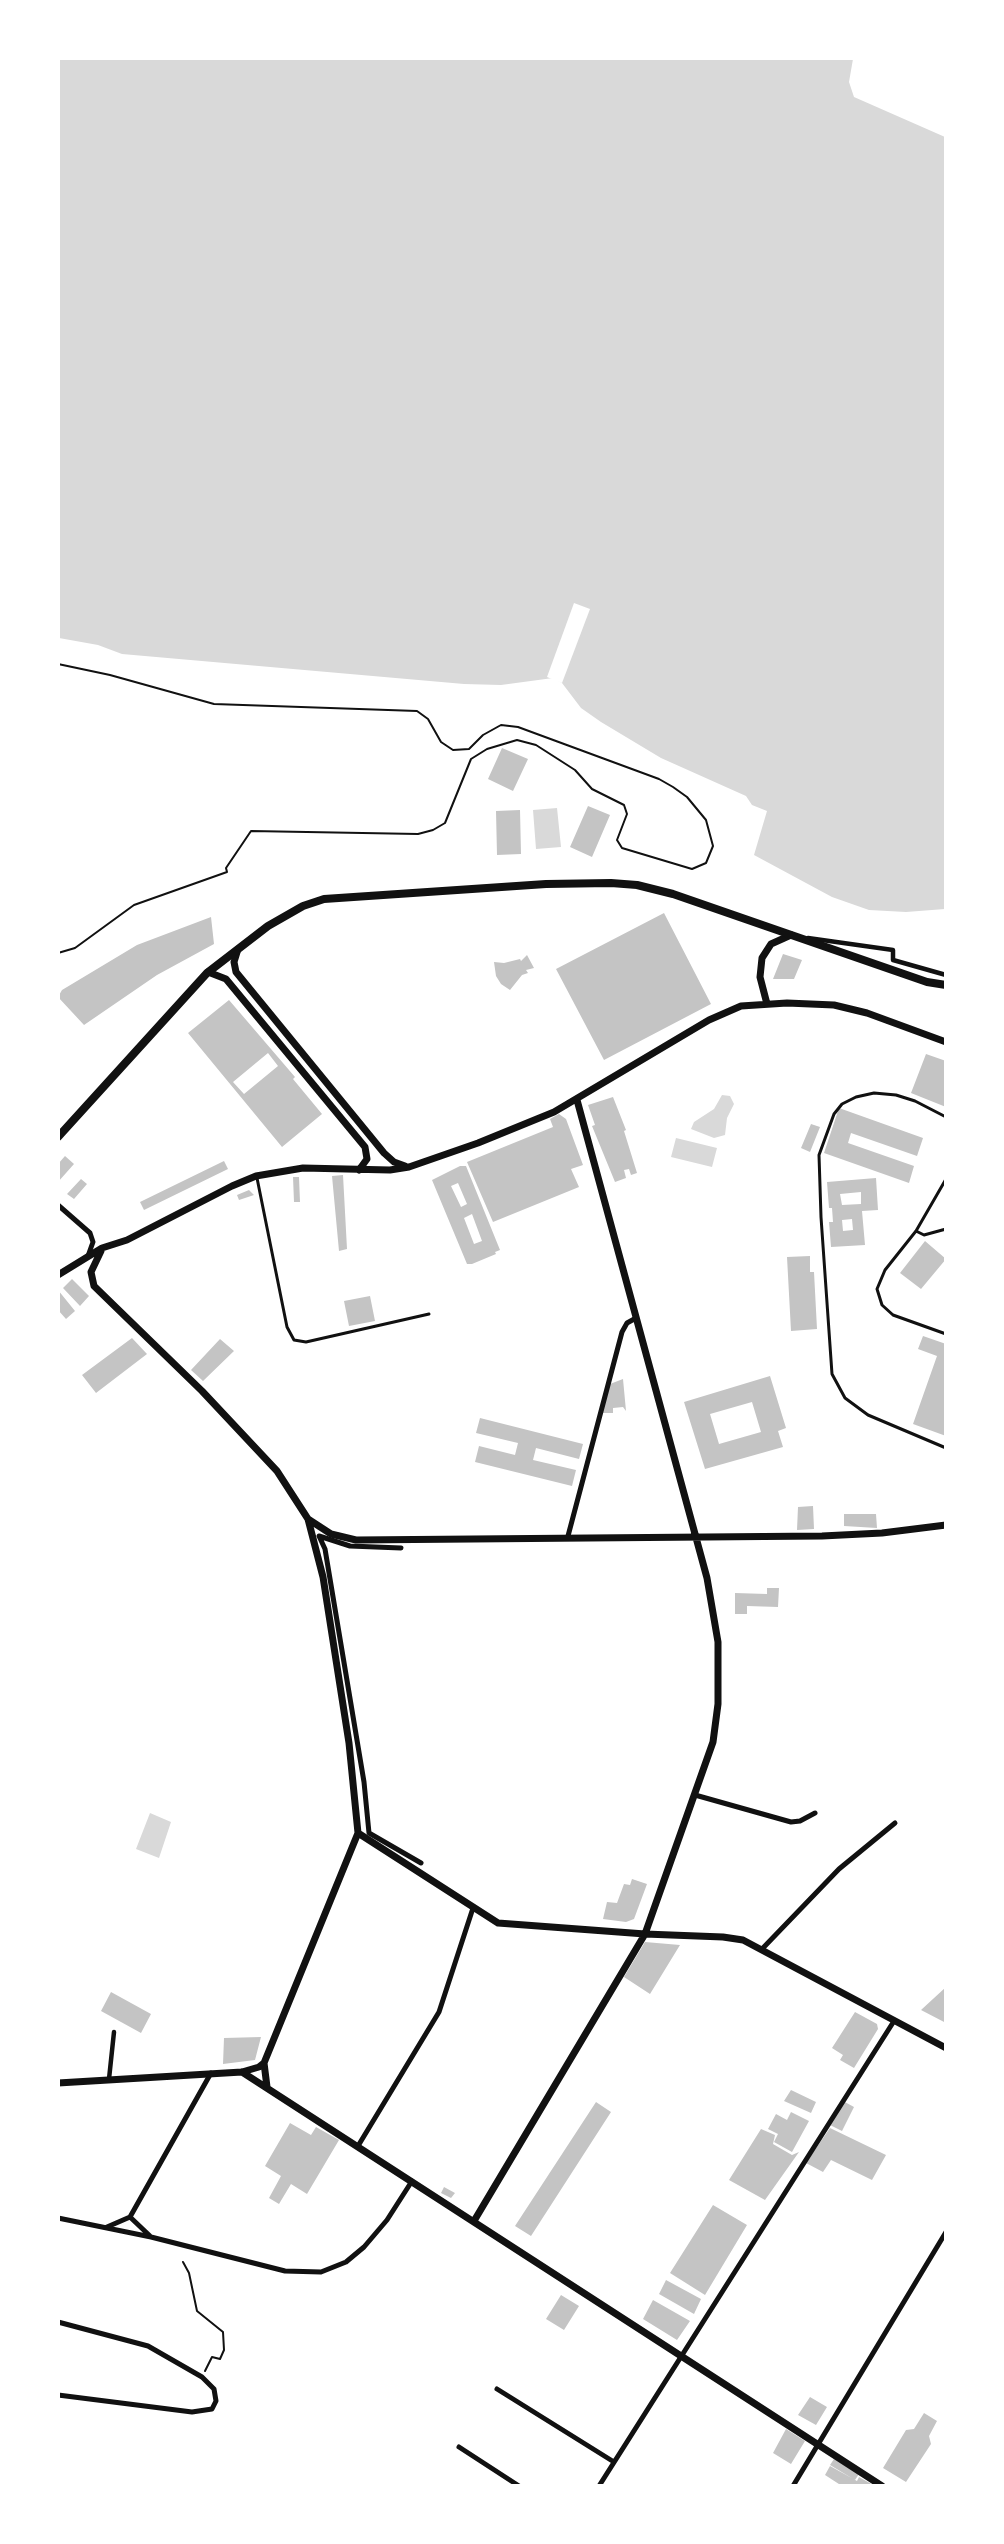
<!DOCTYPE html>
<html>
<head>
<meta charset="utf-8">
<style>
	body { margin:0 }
	#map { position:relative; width:1004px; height:2544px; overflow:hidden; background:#fff; font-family:Lato,sans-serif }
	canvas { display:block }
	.frame { position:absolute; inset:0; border:60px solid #fff; pointer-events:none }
</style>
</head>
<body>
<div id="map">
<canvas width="1004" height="2544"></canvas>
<div class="frame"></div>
</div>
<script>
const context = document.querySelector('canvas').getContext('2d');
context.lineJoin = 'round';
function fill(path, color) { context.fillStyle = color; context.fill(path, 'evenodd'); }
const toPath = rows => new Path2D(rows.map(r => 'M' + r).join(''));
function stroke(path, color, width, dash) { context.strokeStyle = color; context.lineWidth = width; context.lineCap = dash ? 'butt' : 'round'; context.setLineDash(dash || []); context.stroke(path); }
const water = toPath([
	[58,59,853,59,849,82,854,97,945,137,945,909,906,912,869,910,832,897,754,855,767,811,752,805,746,796,661,758,601,722,581,708,562,683,553,678,501,685,464,684,122,654,98,645,59,638],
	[557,808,561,847,536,849,533,810],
	[722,1095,730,1096,734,1104,727,1118,725,1135,714,1138,691,1129,694,1122,714,1109],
	[676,1138,717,1148,712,1167,671,1157],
	[150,1813,171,1822,159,1858,136,1849]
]);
const pier = toPath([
	[574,603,590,609,562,683,547,677]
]);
const building = toPath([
	[502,748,528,759,513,791,488,779],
	[588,806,610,815,592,857,570,847],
	[520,810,521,854,497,855,496,811],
	[664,913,711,1004,604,1060,556,969],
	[211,917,214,944,157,975,84,1025,58,997,62,990,137,945],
	[783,954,802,960,794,979,773,979],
	[527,955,534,968,526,970,528,973,522,975,510,990,501,984,496,976,494,962,504,963,520,959,521,961],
	[229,1000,295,1077,293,1079,322,1114,282,1147,188,1033],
	[268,1053,278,1066,244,1094,233,1082],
	[926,1054,946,1061,946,1107,911,1093],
	[613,1097,626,1130,624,1131,637,1173,631,1175,629,1169,624,1170,626,1178,615,1182,592,1126,595,1125,588,1105],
	[839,1108,923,1138,917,1156,851,1133,848,1143,914,1166,909,1183,824,1153],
	[559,1114,566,1119,583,1165,571,1169,579,1187,493,1222,467,1162,553,1127,550,1119],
	[811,1124,820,1127,810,1152,801,1148],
	[65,1156,74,1164,58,1182,58,1164],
	[224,1161,228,1169,144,1210,140,1202],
	[460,1166,466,1166,500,1250,495,1252,496,1254,472,1264,467,1264,432,1180],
	[458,1183,467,1204,461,1207,451,1186],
	[472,1214,482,1241,474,1244,464,1218],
	[343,1175,347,1249,339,1251,332,1176],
	[293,1177,299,1177,300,1202,294,1202],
	[876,1178,878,1210,862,1211,865,1245,831,1247,829,1222,833,1222,832,1208,829,1208,827,1182],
	[861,1192,861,1204,842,1205,840,1194],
	[852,1219,853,1230,843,1231,842,1220],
	[81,1179,87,1184,74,1199,67,1194],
	[249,1190,254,1195,239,1200,237,1195],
	[925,1241,946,1259,921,1289,900,1273],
	[810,1256,810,1272,814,1272,817,1329,791,1331,787,1257],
	[72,1279,89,1296,80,1306,63,1288],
	[58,1290,75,1311,66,1319,58,1310],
	[370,1296,375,1321,349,1326,344,1301],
	[923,1336,946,1344,946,1436,913,1424,937,1356,918,1349],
	[132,1338,147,1354,96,1393,82,1375],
	[220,1339,234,1351,203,1381,191,1370],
	[770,1376,786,1428,778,1431,783,1447,705,1469,684,1402],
	[752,1402,761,1432,719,1444,710,1414],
	[623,1379,626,1411,623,1407,613,1408,613,1413,601,1413,610,1384],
	[480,1418,583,1444,579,1459,536,1448,533,1460,576,1470,572,1486,475,1462,479,1446,515,1455,518,1443,476,1433],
	[813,1506,814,1529,797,1530,798,1507],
	[844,1514,876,1514,877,1528,844,1526],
	[767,1588,779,1588,778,1607,747,1606,747,1614,735,1614,735,1593,767,1594],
	[632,1879,647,1884,634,1919,626,1922,603,1919,607,1902,617,1903,624,1884,630,1885],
	[645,1942,680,1945,650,1994,624,1977],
	[946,1987,946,2023,921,2010],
	[111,1992,151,2014,141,2033,101,2011],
	[855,2012,877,2024,878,2029,854,2068,840,2060,843,2055,832,2048],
	[261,2037,255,2060,223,2064,224,2038],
	[791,2090,816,2102,811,2113,784,2101],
	[843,2101,854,2107,842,2131,830,2125],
	[596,2102,611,2112,531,2236,515,2226],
	[791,2112,809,2121,792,2152,774,2142,778,2134,768,2129,776,2114,787,2120],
	[290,2123,311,2135,316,2127,339,2140,307,2194,291,2184,279,2204,269,2198,281,2176,265,2166],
	[830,2128,886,2155,872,2180,831,2160,823,2172,806,2163],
	[761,2129,775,2135,773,2144,792,2155,799,2152,765,2200,729,2180],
	[444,2187,455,2193,451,2198,441,2193],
	[713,2205,747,2225,705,2295,670,2273],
	[666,2280,701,2299,694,2314,659,2294],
	[561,2295,579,2306,564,2330,546,2319],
	[653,2300,690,2321,677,2340,643,2319],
	[810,2397,827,2407,816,2425,798,2415],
	[924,2413,937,2421,929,2436,931,2444,906,2482,883,2468,906,2430,914,2429],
	[786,2429,805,2441,791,2464,773,2453],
	[834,2459,859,2474,855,2480,830,2465],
	[830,2466,857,2481,859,2477,875,2486,842,2486,825,2475]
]);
const path = toPath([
	[58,664,110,675,214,704,417,711,428,719,441,742,453,750,469,749,483,735,501,725,518,727,659,779,673,787,687,797,706,820,713,846,706,863,692,869,622,848,617,840,627,814,624,805,592,789,575,770,536,745,517,740,487,749,471,759,445,823,433,830,418,834,251,831,226,868,227,872,134,905,75,948,58,953],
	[183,2262,189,2273,197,2311,223,2332,224,2350,220,2359,212,2357,205,2371]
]);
const service = toPath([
	[946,1117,915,1101,896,1095,874,1093,856,1097,842,1104,834,1114,819,1155,821,1217,832,1374,845,1398,868,1415,946,1448],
	[257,1178,287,1327,294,1340,306,1342,429,1314],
	[946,1179,916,1231,885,1270,877,1289,882,1305,893,1315,946,1334],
	[916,1231,924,1235,946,1229]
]);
const pedestrian = toPath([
	[808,938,893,950,893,960,946,975],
	[109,2079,114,2032]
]);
const minor = toPath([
	[58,1205,90,1233,93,1242,88,1256],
	[568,1536,622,1332,627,1323,636,1318],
	[401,1548,350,1546,319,1536,325,1549,364,1782,369,1833,421,1863],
	[695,1795,791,1822,800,1821,815,1813],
	[762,1949,839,1869,895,1823],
	[358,2146,439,2012,473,1908],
	[130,2217,150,2236],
	[58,2218,151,2237,285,2271,321,2272,346,2262,364,2247,387,2220,412,2181],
	[107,2227,130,2217,211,2073],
	[58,2322,148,2346,202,2377,214,2389,216,2401,212,2409,192,2412,58,2395],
	[497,2389,614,2462],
	[459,2447,519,2486],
	[599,2486,894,2021],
	[793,2486,946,2232]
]);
const tertiary = toPath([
	[238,949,234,962,236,972,384,1153,394,1162,405,1166],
	[208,972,226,979,365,1147,367,1159,359,1170],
	[767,1004,760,977,762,958,771,944,791,935],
	[101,1251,91,1272,94,1286,202,1391,277,1471,308,1519,323,1577,349,1743,358,1833,264,2063,267,2087],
	[58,1275,102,1248,127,1240,232,1186,256,1176,303,1168,390,1170,409,1167,478,1143,554,1112,709,1020,741,1006,787,1003,834,1005,867,1013,946,1042],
	[308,1519,331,1534,356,1540,822,1536,882,1533,946,1525],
	[358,1833,498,1923,645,1934,723,1937,743,1940,946,2048],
	[242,2072,882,2486],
	[58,2083,242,2072,259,2067,264,2063],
	[474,2221,645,1934,713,1742,718,1704,718,1642,707,1578,577,1100]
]);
const secondary = toPath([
	[58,1137,207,973,268,926,303,906,324,899,546,884,611,883,637,885,673,894,927,982,946,985]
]);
fill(water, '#d9d9d9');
fill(pier, '#fff');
fill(building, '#c4c4c4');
stroke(path, '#111', 2);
stroke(service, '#111', 3);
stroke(pedestrian, '#111', 4.5);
stroke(minor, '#111', 5);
stroke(tertiary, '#111', 7);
stroke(secondary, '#111', 8);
</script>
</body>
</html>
